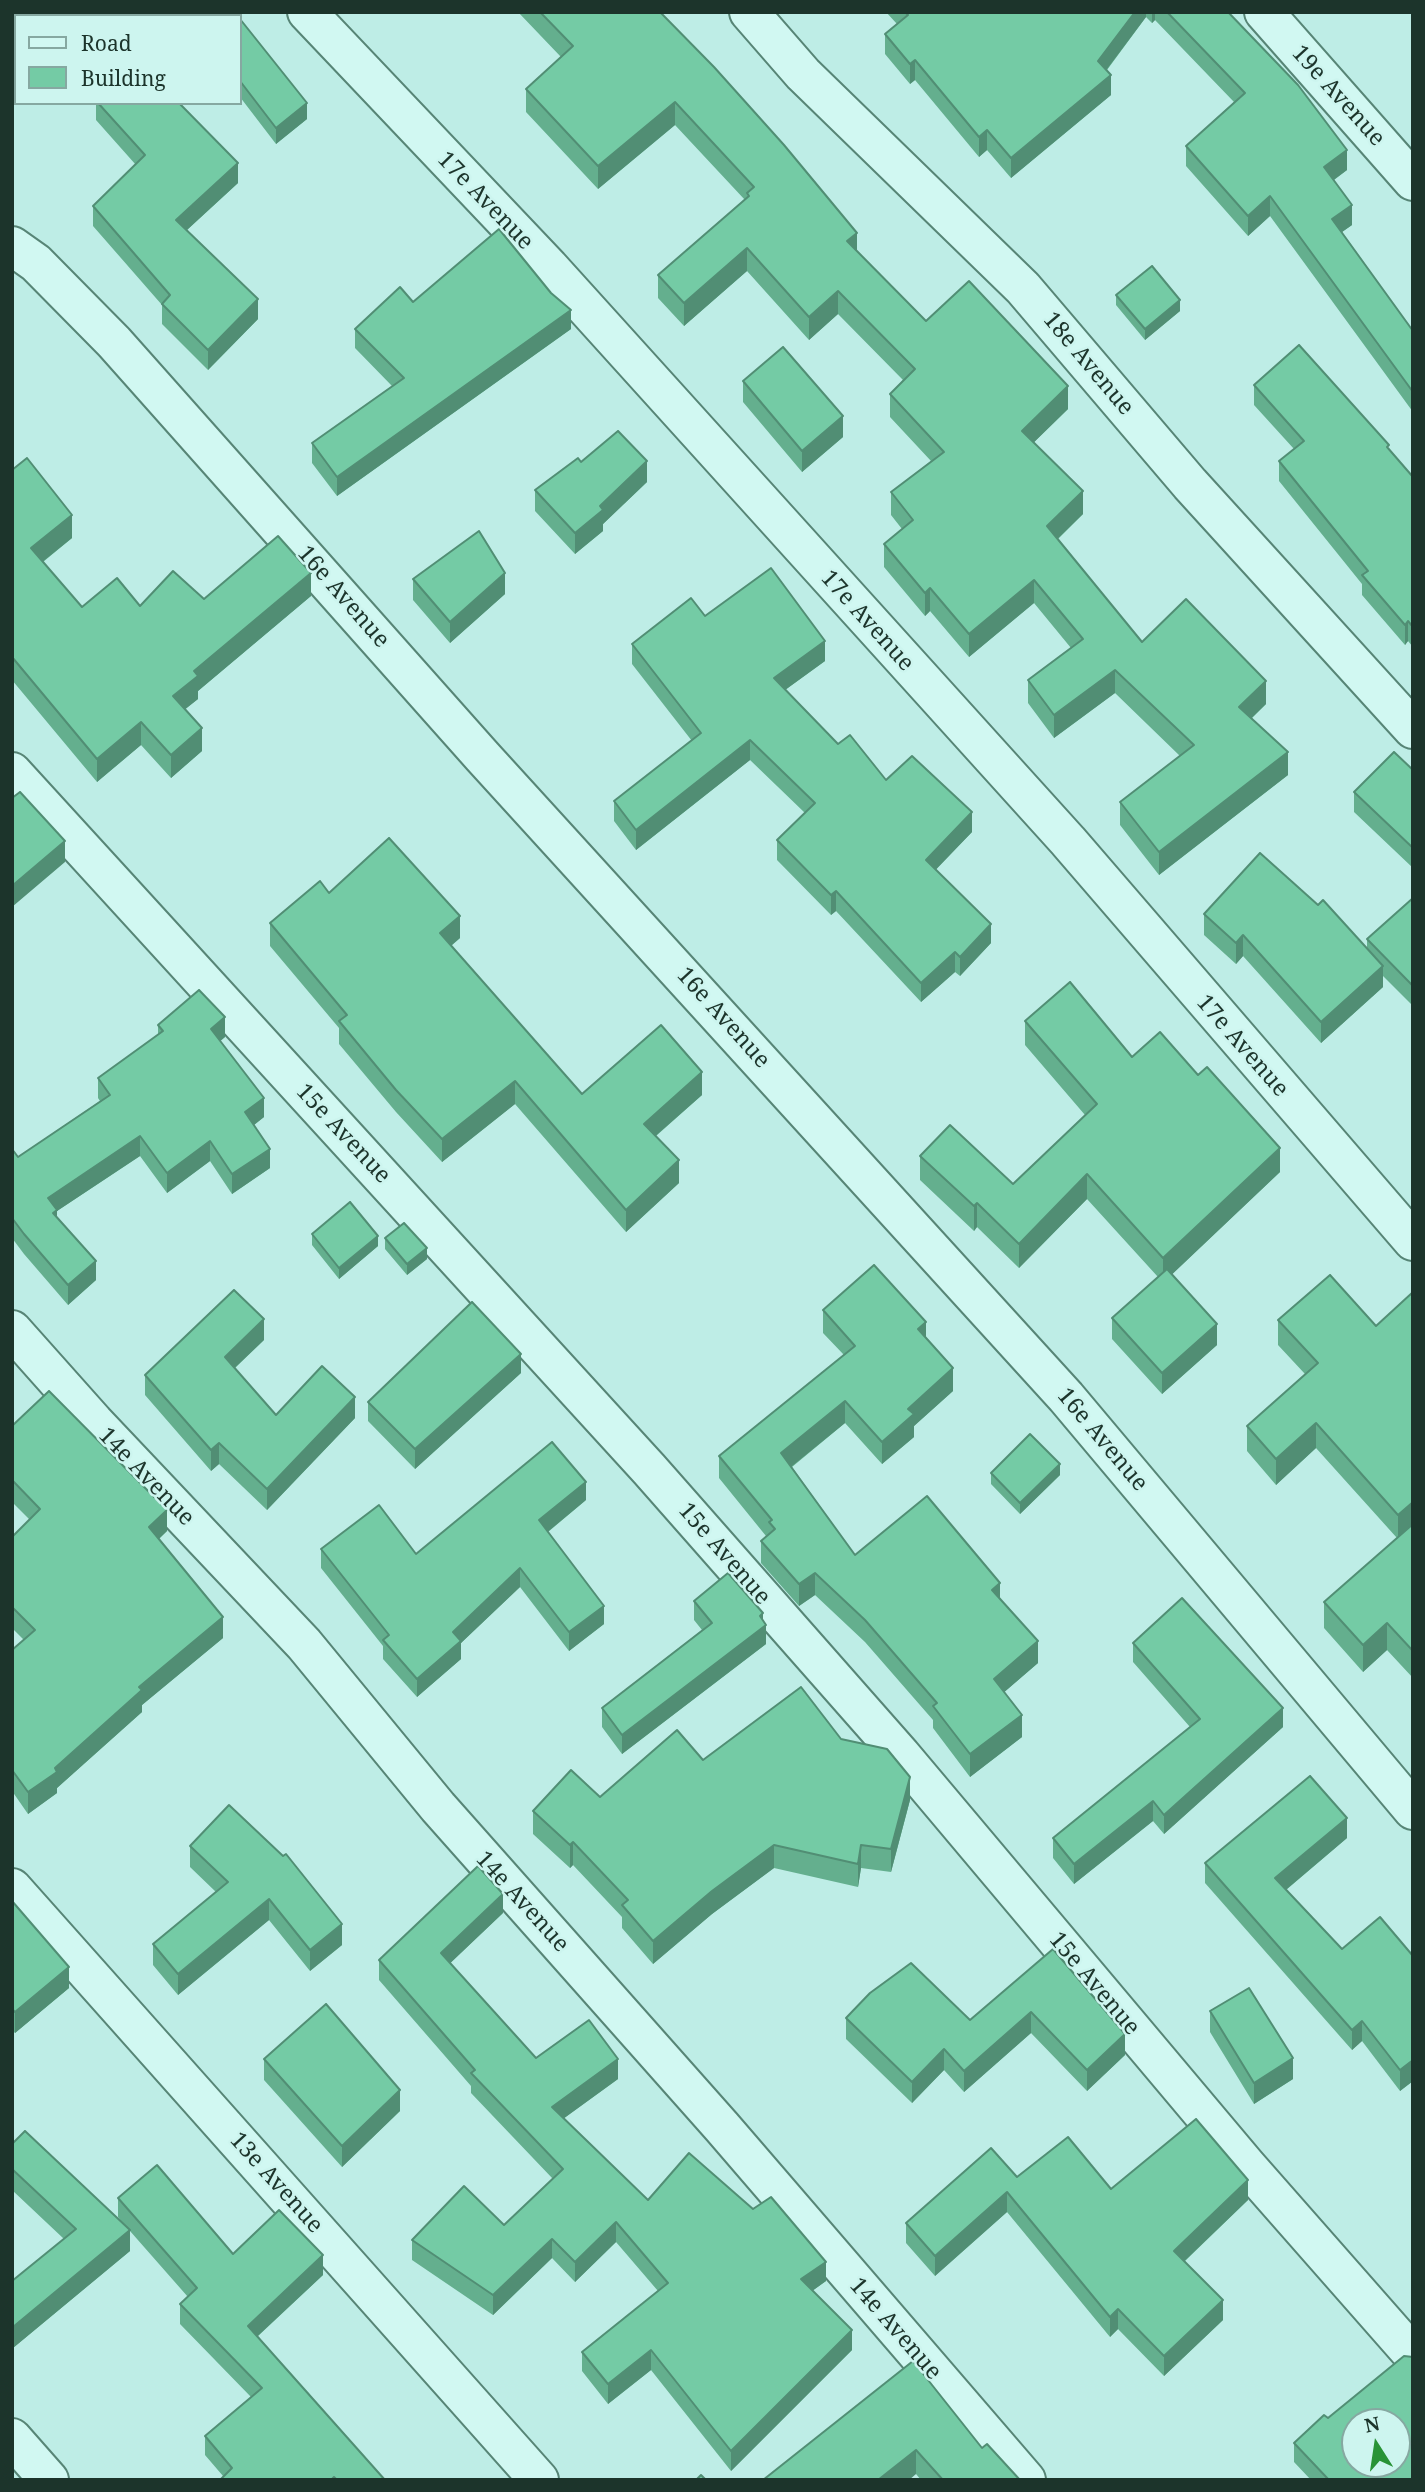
<!DOCTYPE html>
<html>
<head>
<meta charset="utf-8">
<style>
	body { margin:0 }
	#map { position:relative; width:1425px; height:2492px; overflow:hidden; background:#beede6; font-family:"Noto Serif",serif }
	canvas { display:block }
	.frame { position:absolute; inset:0; border:14px solid #1c342b; pointer-events:none }
	.legend { position:absolute; left:14px; top:14px; width:228px; height:91px; box-sizing:border-box; background:#cdf5ef; border:2px solid #86a8a1; margin:0; padding:9px 12px; list-style:none; font-size:21px; color:#1c342b }
	.legend li { display:flex; align-items:center; gap:14px; height:35px }
	.legend b { width:35px; border:2px solid #86a8a1 }
	.north { position:absolute; left:1341px; top:2408px; width:70px; height:70px; box-sizing:border-box; background:#cdf5ef; border:2px solid #86a8a1; border-radius:50%; rotate:348deg; font-size:19px; font-weight:700; line-height:28px; text-align:center; color:#1c342b }
	.north::after { content:''; display:block; margin:auto; width:24px; height:32px; background:#289336; clip-path:polygon(50% 0,100% 100%,50% 72%,0 100%) }
</style>
</head>
<body>
<div id="map">
<canvas width="1425" height="2492"></canvas>
<div class="frame"></div>
<ul class="legend">
<li><b style="height:9px;background:#d1f8f2"></b>Road</li>
<li><b style="height:19px;background:#74cba5"></b>Building</li>
</ul>
<div class="north">N</div>
</div>
<script>
const context = document.querySelector('canvas').getContext('2d');
context.lineJoin = 'round';
const toPath = rows => new Path2D(rows.map(r => 'M' + r).join(''));
function stroke(path, color, width, dash) { context.strokeStyle = color; context.lineWidth = width; context.lineCap = dash ? 'butt' : 'round'; context.setLineDash(dash || []); context.stroke(path); }
function fill(path, color) { context.fillStyle = color; context.fill(path, 'evenodd'); }
function write(font, color, halo, rows, align = 'center') {
  context.font = font + ' "Noto Serif",serif'; context.lineWidth = 5; context.setLineDash([]); context.textBaseline = 'middle'; context.strokeStyle = halo; context.fillStyle = color; for (const [text, x, y, turn = 0] of rows) {
    context.save(); context.translate(x, y); context.rotate((+turn || 0) * Math.PI / 180); context.textAlign = isNaN(turn) ? turn : align; if (halo) context.strokeText(text, 0, 0); context.fillText(text, 0, 0); context.restore();
  }
}
const minor = toPath([
	[307,12,549,267,1068,841,1413,1241],
	[749,12,803,74,1023,288,1190,484,1413,729],
	[1264,12,1413,181],
	[12,246,36,263,114,342,482,756,1066,1397,1413,1810],
	[12,772,649,1469,901,1755,1246,2165,1413,2355],
	[12,1330,94,1422,304,1644,438,1807,722,2127,1026,2480],
	[12,1888,539,2480],
	[12,2438,49,2480]
]);
const wall = toPath([
	[518,12,660,12,857,251,926,321,1068,409,1034,442,1083,514,1058,539,1142,642,1266,704,1252,718,1288,775,1159,875,1120,825,1120,802,1180,756,1115,693,1054,738,1028,703,1028,680,1071,648,1034,603,969,657,930,611,925,616,884,567,884,544,902,529,891,515,891,492,931,461,890,417,890,394,903,380,838,314,809,340,747,271,684,326,658,298,658,275,745,200,675,125,598,189,526,112,526,89,561,57],
	[886,12,1228,12,1347,170,1334,180,1352,225,1342,232,1413,331,1413,412,1270,216,1248,236,1186,166,1186,146,1234,102,1155,20,1152,23,1146,17,1107,70,1111,95,1011,178,987,150,979,157,915,80,910,84,885,54,885,34,897,24],
	[240,19,307,119,276,144,240,97],
	[96,103,179,103,238,183,187,230,258,319,208,370,162,324,162,305,93,226,93,206,136,165,96,120],
	[1116,295,1180,311,1145,340,1116,305],
	[413,302,571,329,337,496,312,463,312,443,392,386,355,348,355,329],
	[743,381,843,437,802,472,743,402],
	[1254,385,1389,449,1413,477,1413,647,1408,641,1405,645,1362,595,1362,584,1279,481,1279,461,1294,449,1254,405],
	[581,462,647,482,603,524,603,531,575,554,535,511,535,490],
	[12,470,72,538,43,562,82,607,140,606,204,599,311,596,198,691,198,699,185,709,202,751,171,778,141,745,97,782,12,680],
	[413,579,505,594,450,643,413,600],
	[705,616,825,661,785,690,838,744,886,780,972,832,935,870,991,943,960,976,955,972,921,1002,836,911,831,915,777,860,777,840,805,813,750,760,636,850,614,821,614,801,692,741,632,664,632,644],
	[1413,770,1413,868,1354,812,1354,792],
	[329,893,460,938,451,946,582,1094,702,1095,656,1136,679,1183,626,1232,515,1104,442,1162,396,1112,339,1044,339,1028,270,946,270,923],
	[1413,898,1413,1006,1383,976,1383,987,1321,1043,1243,956,1236,964,1204,935,1204,914,1367,948,1367,939],
	[1025,1021,1132,1057,1280,1172,1172,1274,1217,1345,1162,1394,1112,1339,1112,1318,1158,1277,1087,1199,1019,1268,977,1227,974,1231,920,1180,920,1156,1013,1184,1085,1115,1025,1045],
	[158,1025,225,1037,220,1041,264,1117,254,1125,270,1168,232,1194,210,1161,167,1193,140,1156,57,1211,57,1217,96,1280,68,1305,24,1254,12,1238,12,1149,18,1157,100,1101,98,1098,98,1078,158,1035],
	[312,1234,378,1246,339,1279,312,1245],
	[385,1238,427,1259,407,1275,385,1249],
	[1413,1292,1413,1678,1387,1650,1363,1672,1324,1628,1324,1602,1397,1538,1316,1448,1276,1485,1247,1451,1247,1426,1305,1374,1278,1345,1278,1320,1376,1326],
	[823,1310,926,1338,953,1391,914,1426,914,1437,882,1464,845,1423,792,1467,855,1555,1000,1598,1038,1663,1004,1692,1022,1737,970,1777,933,1728,933,1720,865,1642,815,1595,799,1606,761,1563,761,1541,766,1536,719,1478,719,1456,844,1355,823,1333],
	[264,1340,235,1368,276,1415,355,1418,267,1510,219,1464,211,1471,145,1395,145,1375],
	[521,1373,415,1469,368,1421,368,1402],
	[12,1426,167,1531,159,1539,223,1638,142,1705,142,1712,57,1788,57,1793,28,1814,12,1791,12,1650,24,1640,12,1628,12,1537,30,1520,12,1502],
	[991,1473,1060,1475,1020,1514,991,1484],
	[586,1500,548,1532,604,1624,569,1651,520,1587,461,1643,461,1659,417,1697,383,1659,383,1646,321,1568,321,1549,416,1554],
	[694,1601,763,1621,766,1644,622,1754,602,1727,602,1708,702,1630,694,1620],
	[1133,1643,1283,1727,1164,1834,1153,1821,1074,1884,1053,1858,1053,1838,1190,1727,1133,1662],
	[841,1739,910,1800,891,1872,861,1868,858,1887,774,1868,712,1914,653,1964,622,1928,622,1917,573,1865,570,1868,533,1834,533,1811,600,1797,703,1760],
	[1347,1838,1286,1890,1342,1949,1413,1956,1413,2081,1400,2091,1362,2041,1352,2050,1205,1883,1205,1863],
	[190,1846,342,1945,310,1971,269,1920,178,1995,153,1965,153,1944,216,1892,190,1867],
	[12,1901,69,1988,15,2033,12,2030],
	[503,1913,450,1963,536,2058,618,2079,564,2118,648,2200,826,2281,812,2291,852,2350,731,2471,651,2370,608,2404,582,2371,582,2352,658,2291,616,2242,575,2282,552,2258,493,2315,412,2260,412,2240,504,2225,553,2179,471,2093,471,2086,379,1980,379,1960],
	[1053,1949,1125,2055,1087,2091,1031,2033,964,2092,944,2070,912,2103,846,2039,846,2018,970,2020],
	[1210,2011,1293,2079,1254,2104,1210,2032],
	[264,2059,400,2111,342,2167,264,2080],
	[12,2144,124,2225,118,2217,118,2198,233,2254,323,2275,257,2337,385,2480,220,2480,223,2476,205,2455,205,2436,251,2397,180,2324,180,2304,188,2297,130,2231,130,2251,13,2348,12,2346,12,2281,64,2239,12,2190],
	[1017,2177,1111,2189,1248,2200,1185,2261,1223,2320,1164,2376,1118,2329,1110,2337,1007,2212,935,2276,906,2243,906,2223],
	[913,2361,982,2448,1020,2480,921,2480,916,2474],
	[1328,2418,1413,2480,1311,2480,1294,2462,1294,2443]
]);
const shadedWall = toPath([
	[1135,12,1146,12,1146,17,1098,81,1098,61],
	[1152,12,1155,12,1155,20,1152,23],
	[915,60,915,80,910,84,910,64],
	[1111,75,1111,95,1011,178,1011,158],
	[675,102,675,125,598,189,598,166],
	[307,103,307,119,276,144,276,128],
	[987,130,987,150,979,157,979,137],
	[1347,150,1347,170,1324,187,1324,167],
	[238,163,238,183,176,240,176,220],
	[1270,196,1270,216,1248,236,1248,216],
	[1352,205,1352,225,1332,239,1332,219],
	[857,233,857,256,847,241],
	[747,248,747,271,684,326,684,303],
	[838,291,838,314,809,340,809,317],
	[258,299,258,319,208,370,208,350],
	[1180,300,1180,311,1145,340,1145,329],
	[571,310,571,329,337,496,337,477],
	[1068,386,1068,409,1022,454,1022,431],
	[843,416,843,437,802,472,802,451],
	[647,461,647,482,603,524,603,531,575,554,575,533,600,506],
	[1083,491,1083,514,1047,549,1047,526],
	[72,515,72,538,31,571,31,548],
	[311,573,311,596,198,691,198,699,173,719,173,696,194,671],
	[505,573,505,594,450,643,450,622],
	[1034,580,1034,603,969,657,969,634],
	[930,588,930,611,925,616,925,593],
	[1408,621,1408,641,1405,645,1405,625],
	[825,641,825,661,774,698,774,678],
	[1115,670,1115,693,1054,738,1054,715],
	[1266,681,1266,704,1239,730,1239,707],
	[141,722,141,745,97,782,97,759],
	[202,728,202,751,171,778,171,755],
	[750,740,750,760,636,850,636,830],
	[1288,752,1288,775,1159,875,1159,852],
	[972,812,972,832,926,880,926,860],
	[65,841,65,862,12,907,12,886],
	[836,891,836,911,831,915,831,895],
	[460,916,460,938,440,955,440,933],
	[991,924,991,943,960,976,960,957],
	[1243,935,1243,956,1236,964,1236,943],
	[955,952,955,972,921,1002,921,983],
	[1383,966,1383,987,1321,1043,1321,1022],
	[225,1017,225,1037,211,1049,211,1029],
	[702,1072,702,1095,644,1146,644,1124],
	[515,1081,515,1104,442,1162,442,1139],
	[264,1098,264,1117,245,1132,245,1112],
	[140,1136,140,1156,57,1211,57,1230,48,1198],
	[210,1141,210,1161,167,1193,167,1173],
	[1280,1148,1280,1172,1163,1283,1163,1258],
	[270,1149,270,1168,232,1194,232,1174],
	[679,1160,679,1183,626,1232,626,1210],
	[1087,1174,1087,1199,1019,1268,1019,1244],
	[977,1203,977,1227,974,1231,974,1206],
	[378,1236,378,1246,339,1279,339,1268],
	[427,1248,427,1259,407,1275,407,1264],
	[96,1261,96,1280,68,1305,68,1285],
	[264,1319,264,1340,225,1377,225,1357],
	[926,1322,926,1344,918,1329],
	[1217,1324,1217,1345,1162,1394,1162,1373],
	[521,1354,521,1373,415,1469,415,1449],
	[953,1368,953,1391,914,1426,914,1437,882,1464,882,1442,908,1409],
	[355,1397,355,1418,267,1510,267,1489],
	[845,1401,845,1423,781,1475,781,1453],
	[1316,1423,1316,1448,1276,1485,1276,1459],
	[219,1443,219,1464,211,1471,211,1450],
	[1060,1464,1060,1475,1020,1514,1020,1503],
	[586,1482,586,1500,539,1539,539,1520],
	[1413,1502,1413,1527,1398,1540,1398,1515],
	[167,1510,167,1531,149,1548,149,1527],
	[520,1568,520,1587,461,1643,461,1659,417,1697,417,1679,453,1632],
	[815,1573,815,1595,799,1606,799,1584],
	[1000,1583,1000,1606,992,1590],
	[604,1606,604,1624,569,1651,569,1632],
	[763,1613,763,1627,766,1625,766,1644,622,1754,622,1735],
	[223,1617,223,1638,142,1705,142,1712,57,1788,57,1793,28,1814,28,1792,55,1768,139,1687],
	[1387,1623,1387,1650,1363,1672,1363,1645],
	[1038,1641,1038,1663,994,1701,994,1679],
	[1283,1708,1283,1727,1164,1834,1164,1815],
	[1022,1715,1022,1737,970,1777,970,1754],
	[910,1777,910,1800,891,1872,891,1849],
	[1153,1801,1153,1821,1074,1884,1074,1864],
	[1347,1818,1347,1838,1275,1899,1275,1878],
	[573,1842,573,1865,570,1868,570,1845],
	[774,1845,774,1868,712,1914,653,1964,653,1941,712,1891],
	[861,1845,861,1868,858,1887,858,1864],
	[503,1894,503,1913,441,1972,441,1953],
	[269,1899,269,1920,178,1995,178,1974],
	[342,1924,342,1945,310,1971,310,1950],
	[69,1967,69,1988,15,2033,15,2012],
	[1031,2012,1031,2033,964,2092,964,2071],
	[1362,2021,1362,2041,1352,2050,1352,2030],
	[1125,2034,1125,2055,1087,2091,1087,2070],
	[944,2049,944,2070,912,2103,912,2082],
	[1293,2058,1293,2079,1254,2104,1254,2083],
	[618,2059,618,2079,552,2127,552,2107],
	[1413,2060,1413,2081,1400,2091,1400,2070],
	[400,2090,400,2111,342,2167,342,2146],
	[1248,2180,1248,2200,1174,2271,1174,2251],
	[1007,2192,1007,2212,935,2276,935,2256],
	[616,2222,616,2242,575,2282,575,2262],
	[130,2230,130,2251,13,2348,13,2327],
	[552,2239,552,2258,493,2315,493,2295],
	[323,2255,323,2275,248,2345,248,2326],
	[826,2262,826,2281,801,2299,801,2279],
	[1223,2300,1223,2320,1164,2376,1164,2356],
	[1118,2309,1118,2329,1110,2337,1110,2317],
	[852,2330,852,2350,731,2471,731,2451],
	[651,2350,651,2370,608,2404,608,2384],
	[916,2450,916,2474,909,2480,878,2480]
]);
const building = toPath([
	[196,12,234,12,237,16,191,16,196,12],
	[540,12,660,12,714,67,784,145,857,233,847,241,926,321,969,281,1068,386,1022,431,1083,491,1047,526,1142,642,1186,599,1266,681,1239,707,1288,752,1159,852,1120,802,1194,745,1115,670,1054,715,1028,680,1083,639,1034,580,969,634,930,588,925,593,884,544,913,520,891,492,944,452,890,394,915,369,838,291,809,317,747,248,684,303,658,275,749,196,747,193,754,187,675,102,598,166,526,89,573,46,540,12],
	[905,12,1135,12,1098,61,1111,75,1011,158,987,130,979,137,915,60,910,64,885,34,908,15,905,12],
	[1167,12,1228,12,1298,85,1347,150,1324,167,1352,205,1332,219,1413,331,1413,392,1270,196,1248,216,1186,146,1245,93,1167,12],
	[240,19,307,103,276,128,240,81,240,19],
	[98,103,179,103,238,163,176,220,258,299,208,350,162,304,170,295,93,206,145,155,98,103],
	[499,229,551,293,571,310,337,477,312,443,404,378,355,329,400,287,413,302,499,229],
	[1152,266,1180,300,1145,329,1116,295,1152,266],
	[1299,345,1389,445,1387,447,1413,477,1413,627,1408,621,1405,625,1362,575,1368,571,1279,461,1304,441,1254,385,1299,345],
	[783,347,843,416,802,451,743,381,783,347],
	[618,431,647,461,600,506,603,510,575,533,535,490,578,458,581,462,618,431],
	[27,458,72,515,31,548,82,607,117,578,140,606,173,571,204,599,278,536,311,573,194,671,198,676,173,696,202,728,171,755,141,722,97,759,12,657,12,470,27,458],
	[479,531,505,573,450,622,413,579,479,531],
	[771,568,825,641,774,678,838,744,850,735,886,780,912,756,972,812,926,860,991,924,960,957,955,952,921,983,836,891,831,895,777,840,815,803,750,740,636,830,614,801,701,733,632,644,691,598,705,616,771,568],
	[1394,752,1413,770,1413,848,1354,792,1394,752],
	[20,792,65,841,12,886,12,798,20,792],
	[389,838,460,916,440,933,582,1094,661,1025,702,1072,644,1124,679,1160,626,1210,515,1081,442,1139,396,1090,339,1021,347,1015,270,923,320,881,329,893,389,838],
	[1260,853,1318,905,1323,900,1383,966,1321,1022,1243,935,1236,943,1204,914,1260,853],
	[1413,898,1413,986,1367,939,1413,898],
	[1070,982,1132,1057,1160,1032,1198,1075,1207,1067,1280,1148,1163,1258,1087,1174,1019,1244,977,1203,974,1206,920,1156,950,1125,1013,1184,1097,1104,1025,1021,1070,982],
	[199,990,225,1017,211,1029,264,1098,245,1112,270,1149,232,1174,210,1141,167,1173,140,1136,48,1198,57,1210,53,1213,96,1261,68,1285,24,1234,12,1218,12,1149,18,1157,110,1095,98,1078,163,1031,158,1025,199,990],
	[350,1202,378,1236,339,1268,312,1234,350,1202],
	[404,1223,427,1248,407,1264,385,1238,404,1223],
	[874,1265,926,1322,918,1329,953,1368,908,1409,914,1414,882,1442,845,1401,781,1453,855,1555,927,1496,1000,1583,992,1590,1038,1641,994,1679,1022,1715,970,1754,933,1706,937,1703,865,1620,815,1573,799,1584,761,1541,775,1529,769,1522,772,1520,719,1456,855,1346,823,1310,874,1265],
	[1167,1269,1217,1324,1162,1373,1112,1318,1167,1269],
	[1330,1275,1376,1326,1413,1292,1413,1502,1398,1515,1316,1423,1276,1459,1247,1426,1318,1363,1278,1320,1330,1275],
	[234,1290,264,1319,225,1357,276,1415,322,1366,355,1397,267,1489,219,1443,211,1450,145,1375,234,1290],
	[472,1302,521,1354,415,1449,368,1402,472,1302],
	[49,1391,167,1510,149,1527,223,1617,139,1687,142,1690,55,1768,57,1772,28,1792,12,1770,12,1650,35,1630,12,1607,12,1537,40,1509,12,1480,12,1426,49,1391],
	[1030,1434,1060,1464,1020,1503,991,1473,1030,1434],
	[552,1442,586,1482,539,1520,604,1606,569,1632,520,1568,453,1632,461,1641,417,1679,383,1640,389,1635,321,1549,379,1505,416,1554,552,1442],
	[1413,1524,1413,1651,1387,1623,1363,1645,1324,1602,1413,1524],
	[728,1573,763,1613,760,1616,766,1625,622,1735,602,1708,712,1623,694,1601,728,1573],
	[1182,1598,1283,1708,1164,1815,1153,1801,1074,1864,1053,1838,1200,1719,1133,1643,1182,1598],
	[801,1687,841,1739,887,1749,910,1777,891,1849,861,1845,858,1864,774,1845,712,1891,653,1941,622,1905,628,1900,573,1842,570,1845,533,1811,571,1770,600,1797,677,1730,703,1760,801,1687],
	[1310,1776,1347,1818,1275,1878,1342,1949,1380,1917,1413,1956,1413,2060,1400,2070,1362,2021,1352,2030,1205,1863,1310,1776],
	[229,1805,283,1856,286,1854,342,1924,310,1950,269,1899,178,1974,153,1944,228,1882,190,1846,229,1805],
	[478,1866,503,1894,441,1953,536,2058,589,2020,618,2059,552,2107,648,2200,689,2153,753,2209,771,2197,826,2262,801,2279,852,2330,731,2451,651,2350,608,2384,582,2352,668,2283,616,2222,575,2262,552,2239,493,2295,412,2240,464,2186,504,2225,563,2169,471,2073,475,2070,379,1960,478,1866],
	[12,1901,69,1967,15,2012,12,2009,12,1901],
	[1053,1949,1125,2034,1087,2070,1031,2012,964,2071,944,2049,912,2082,846,2018,870,1993,911,1963,970,2020,1053,1949],
	[1249,1988,1293,2058,1254,2083,1210,2011,1249,1988],
	[326,2004,400,2090,342,2146,264,2059,326,2004],
	[1196,2119,1248,2180,1174,2251,1223,2300,1164,2356,1118,2309,1110,2317,1007,2192,935,2256,906,2223,991,2148,1017,2177,1068,2137,1111,2189,1196,2119],
	[25,2131,130,2230,13,2327,12,2325,12,2281,76,2229,12,2169,12,2144,25,2131],
	[157,2165,233,2254,279,2210,323,2255,248,2326,385,2480,337,2480,334,2477,331,2480,220,2480,232,2468,205,2436,262,2388,180,2304,197,2288,118,2198,157,2165],
	[1404,2356,1413,2357,1413,2480,1329,2480,1294,2443,1324,2415,1328,2418,1404,2356],
	[1355,2422,1397,2422,1397,2464,1355,2464,1355,2422],
	[913,2361,982,2448,987,2444,1020,2480,943,2480,916,2450,878,2480,763,2480,913,2361],
	[701,2475,706,2480,696,2480,701,2475]
]);
const streetNames = [
	["19e Avenue",1338,96,48],
	["17e Avenue",485,201,46],
	["18e Avenue",1088,364,50],
	["16e Avenue",343,597,49],
	["17e Avenue",867,621,48],
	["16e Avenue",723,1018,48],
	["17e Avenue",1242,1046,49],
	["15e Avenue",343,1134,47],
	["16e Avenue",1102,1440,50],
	["14e Avenue",146,1477,46],
	["15e Avenue",724,1554,49],
	["14e Avenue",522,1902,48],
	["15e Avenue",1094,1984,50],
	["13e Avenue",276,2183,48],
	["14e Avenue",895,2329,49]
];
stroke(minor, '#578576', 42);
stroke(minor, '#d1f8f2', 38);
fill(wall, '#64af8e');
fill(shadedWall, '#518e74');
fill(building, '#74cba5');
stroke(building, '#518e74', 2);
write('23px', '#1c342b', '#cdf5ef', streetNames);
</script>
</body>
</html>
